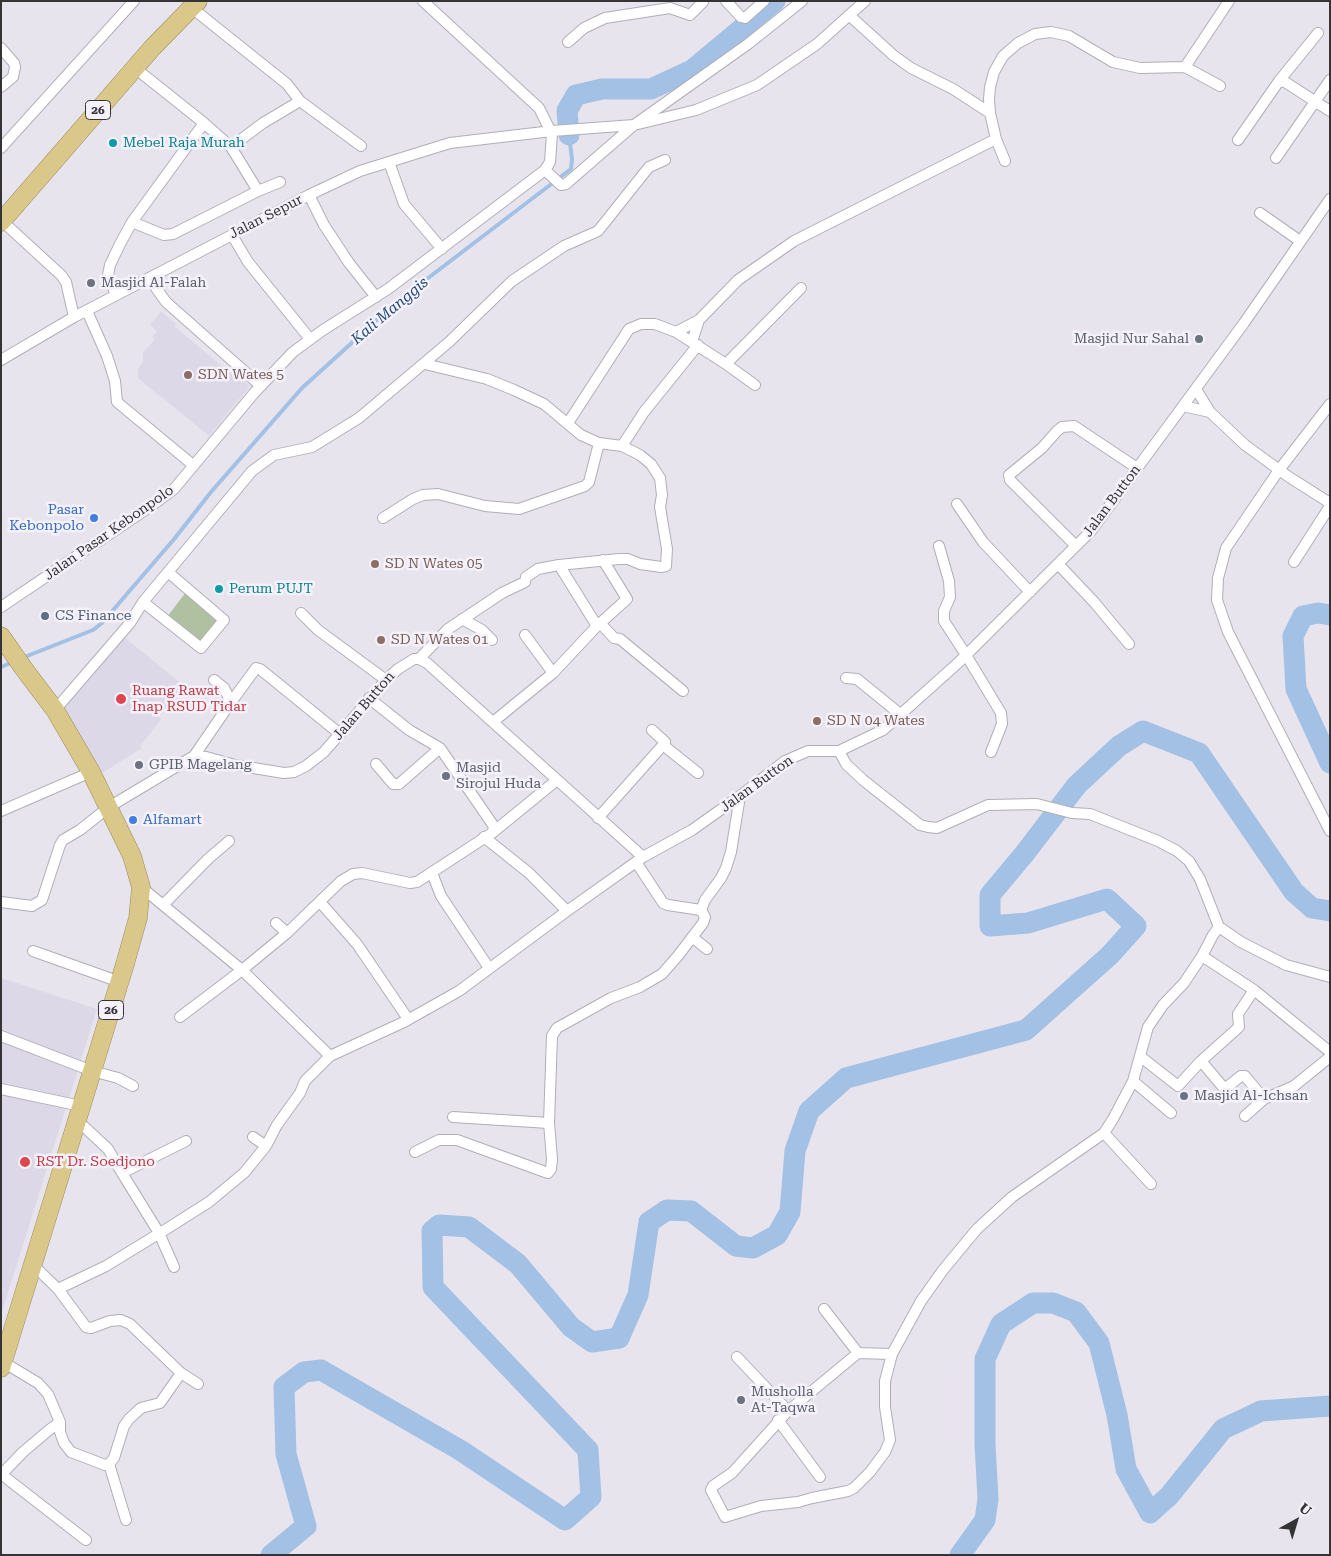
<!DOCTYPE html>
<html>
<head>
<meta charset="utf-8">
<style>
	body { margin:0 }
	#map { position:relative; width:1331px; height:1556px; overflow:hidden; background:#e7e4ed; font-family:"Roboto Serif",serif }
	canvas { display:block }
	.frame { position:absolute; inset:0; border:2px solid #343336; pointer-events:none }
	.north { position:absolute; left:1271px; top:1496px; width:50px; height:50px; -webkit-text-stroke:4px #f4f1fa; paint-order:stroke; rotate:39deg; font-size:14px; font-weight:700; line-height:20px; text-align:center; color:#343336 }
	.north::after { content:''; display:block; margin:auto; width:18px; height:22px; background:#343336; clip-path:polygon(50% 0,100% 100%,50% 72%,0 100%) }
</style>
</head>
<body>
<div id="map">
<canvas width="1331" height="1556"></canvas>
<div class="frame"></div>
<div class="north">U</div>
</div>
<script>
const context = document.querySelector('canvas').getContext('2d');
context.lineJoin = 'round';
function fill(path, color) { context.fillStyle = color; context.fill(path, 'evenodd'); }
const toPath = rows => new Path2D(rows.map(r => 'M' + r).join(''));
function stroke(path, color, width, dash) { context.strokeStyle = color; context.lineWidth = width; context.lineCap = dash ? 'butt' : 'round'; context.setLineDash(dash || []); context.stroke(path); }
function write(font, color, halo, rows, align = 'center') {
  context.font = font + ' "Roboto Serif",serif'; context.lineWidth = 5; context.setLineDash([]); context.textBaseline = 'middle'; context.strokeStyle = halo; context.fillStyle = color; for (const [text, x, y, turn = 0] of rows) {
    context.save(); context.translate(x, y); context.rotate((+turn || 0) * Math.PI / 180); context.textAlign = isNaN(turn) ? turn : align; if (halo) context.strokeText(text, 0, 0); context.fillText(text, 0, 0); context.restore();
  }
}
const built = toPath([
	[161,311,176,324,174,326,230,373,232,371,250,386,209,436,138,378,138,369,143,362,143,353,155,339,152,337,157,331,150,325],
	[123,636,184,686,159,717,161,720,140,746,142,748,99,775,58,712],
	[1,978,97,1009,1,1315]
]);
const green = toPath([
	[186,592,218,620,199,644,167,617]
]);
const stream = toPath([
	[22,658,93,630,102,623,175,538,211,492,302,388,398,301,571,169,572,159,569,135],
	[1,667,13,662]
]);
const river = toPath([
	[569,135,567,111,576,95,602,89,651,89,692,70,775,1],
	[1330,615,1318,613,1303,616,1293,636,1296,689,1330,763],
	[271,1555,306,1526,286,1454,284,1387,304,1372,321,1370,460,1450,565,1520,591,1497,588,1450,433,1287,432,1231,439,1225,469,1227,518,1264,571,1327,592,1342,619,1338,638,1295,649,1222,667,1210,691,1211,736,1246,753,1248,777,1235,790,1212,795,1151,809,1111,846,1078,1026,1030,1110,955,1136,926,1107,899,1028,923,990,926,990,895,1025,853,1077,785,1119,746,1143,731,1199,753,1294,892,1312,908,1330,911],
	[960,1555,985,1520,988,1499,985,1444,985,1359,1001,1324,1033,1303,1053,1303,1076,1312,1099,1343,1117,1415,1126,1469,1150,1513,1169,1496,1223,1429,1261,1411,1330,1406]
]);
const minor = toPath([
	[726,1,741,17,745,18,764,1],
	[192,8,287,84,300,101,361,146],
	[849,15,893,55,911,68,953,89,990,113,996,139,1005,161],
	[568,42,584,28,605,18,670,8,690,15,703,2],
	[1,48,14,63,15,67,13,77,1,87],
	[1185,67,1229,1],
	[1279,81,1318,33],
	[990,113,989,99,990,87,994,72,1003,56,1018,43,1035,34,1051,32,1069,36,1113,62,1140,68,1185,67,1220,86],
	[1238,140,1279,81,1285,82,1330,111],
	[231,147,263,123,300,101],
	[1,148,134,1],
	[1276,158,1330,80],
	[389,162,404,204,442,249],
	[545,170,561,185,566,184,634,125,748,44,802,1],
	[258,191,280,182],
	[309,195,324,225,349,263,376,297],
	[1260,213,1300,241],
	[2,221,61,275,66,282,74,317],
	[132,222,164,235,173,234,258,191,231,147,204,123,135,68],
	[232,235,248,262,310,339],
	[149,278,166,302,261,386],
	[116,295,108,275,110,265,120,244,132,222,204,123],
	[87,311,107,356,115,381,117,402,193,465],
	[676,332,699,320,738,280,794,241,996,139],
	[692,342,699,320],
	[1,360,74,317,309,195,360,171,450,143,552,131,634,125,696,110,757,85,817,44,865,1],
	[726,364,801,288],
	[1196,389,1210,412,1245,445,1289,477,1330,503],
	[1330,404,1279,470,1226,548,1218,578,1217,600,1228,632,1330,831],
	[1183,406,1210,412],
	[568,423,629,329,641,324,655,324,676,332,726,364,755,385],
	[622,446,644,412,698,345],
	[957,504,983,542,1030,592],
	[383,518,413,499,423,495,438,494,485,506,519,509,585,486,589,482,599,443],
	[939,546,949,581,950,597,944,611,944,621,966,655,1001,713,1002,724,991,752],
	[1076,546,1010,480,1009,475,1042,448,1057,431,1062,427,1074,426,1137,468],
	[1294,562,1330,506],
	[1058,564,1094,602,1129,644],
	[143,602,201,648,224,620,168,572],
	[1,607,151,506,174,489,255,392,293,352,323,330,388,289,545,170,550,162,552,134,539,108,423,1],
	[301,613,318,630,386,680],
	[462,619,482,630,492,640],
	[600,623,614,638,620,639,683,691],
	[597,626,627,599,603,560],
	[525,635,553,673],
	[419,659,448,629,502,593,525,582,526,577,538,569,559,565,619,559,628,559,640,564,661,567,666,566,667,549,660,507,662,495,660,478,651,464,640,455,622,446,599,443,581,435,544,404,514,390,487,379,425,364],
	[846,678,857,679,900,714],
	[229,705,256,668,260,669,340,734],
	[55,710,130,623,143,602,252,471,274,455,312,447,359,418,449,342,512,281,564,246,598,231,649,167,665,160],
	[493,722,553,673,597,626,559,565],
	[652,730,665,742,663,745],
	[839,751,846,764,863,780,920,825,928,827,937,828,988,805,1037,804,1072,813,1090,814,1158,841,1177,851,1189,861,1200,879,1219,927,1213,935,1202,956,1184,983,1163,1005,1148,1027,1133,1081,1113,1119,1104,1133,1012,1197,977,1229,943,1270,921,1301,892,1354],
	[194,756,229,705,228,696,224,688,214,680],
	[376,764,393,784,399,784,440,748],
	[1,811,91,772],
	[598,818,663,745,698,773],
	[492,833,557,780],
	[484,837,529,873,567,911],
	[432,873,441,896,489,968],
	[141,887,242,970,330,1056],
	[1,902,32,906,42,900,60,845,63,840,80,830,109,807,194,756,206,757,235,765,284,773,294,772,306,766,324,752,386,680,398,669,414,659,419,659,427,663,643,857,692,830,740,796,785,761,808,751,839,751,883,730,958,663,1091,531,1244,323,1330,199],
	[320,902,357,944,408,1019],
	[163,905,208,859,229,841],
	[701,910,705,900,721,878,726,868,731,852,740,796],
	[1219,927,1241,942,1286,965,1330,977],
	[287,933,341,881,353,874,362,873,410,883,417,882,492,833,494,829,493,825,440,748,409,730,369,698],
	[692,937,707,949],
	[33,951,120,982],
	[1202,956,1254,990,1330,1052],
	[180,1017,242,970,287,933,276,923],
	[1,1036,92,1071,118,1078,133,1086],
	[1141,1057,1178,1086,1201,1061,1239,1027,1238,1014,1254,990],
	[1201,1061,1223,1087,1227,1087,1241,1076,1245,1076,1264,1099,1294,1086,1330,1057],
	[1133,1081,1171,1113],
	[1,1089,81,1106],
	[1245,1116,1264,1099],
	[453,1117,549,1123,552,1036,557,1028,611,998,640,987,662,974,677,957,703,923,705,917,701,910,668,905,663,903,636,862],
	[78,1121,108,1149,122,1173],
	[1104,1133,1151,1184],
	[253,1137,266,1146],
	[415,1152,439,1140,457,1140,548,1173,551,1169,552,1159,549,1123],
	[32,1264,58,1289,86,1327,91,1328,110,1321,121,1320,130,1324,181,1373,198,1384],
	[174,1267,159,1233,122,1173,186,1141],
	[58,1289,106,1266,168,1228,209,1202,244,1173,266,1146,277,1125,300,1093,305,1081,330,1056,404,1022,459,991,567,911,643,857],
	[824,1309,858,1353],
	[858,1353,892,1354,885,1381,885,1407,890,1440,885,1452,870,1472,854,1488,848,1491,812,1498,798,1502,761,1506,725,1517,711,1490,713,1486,732,1473,788,1411,858,1353],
	[737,1357,788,1411],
	[3,1362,38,1383,48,1394,60,1422,60,1432,64,1443,71,1452,105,1465,109,1464,114,1458,124,1426,129,1419,141,1408,160,1403,181,1373],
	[778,1420,820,1477],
	[109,1464,126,1520],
	[1,1474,86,1540],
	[2,1474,23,1452,49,1430,60,1422]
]);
const trunk = toPath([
	[1,222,153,47,198,1],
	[1,636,24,669,55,710,91,772,132,856,141,887,138,918,125,964,1,1368]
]);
const markers = [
	[113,143,5,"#0f9aa8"],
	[91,283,5,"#6b7280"],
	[1199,339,5,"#6b7280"],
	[188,375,5,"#8d6e63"],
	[94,518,5,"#3f7fe0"],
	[375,564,5,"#8d6e63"],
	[219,589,5,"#0f9aa8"],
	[45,616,5,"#5c6f8a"],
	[381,640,5,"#8d6e63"],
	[121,699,6,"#e0444e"],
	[817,721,5,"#8d6e63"],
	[139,765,5,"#6b7280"],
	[446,776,5,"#6b7280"],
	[133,820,5,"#3f7fe0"],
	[1184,1096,5,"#6b7280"],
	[25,1162,6,"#e0444e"],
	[741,1400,5,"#6b7280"]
];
const shields = [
	[98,110,25],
	[111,1010,25]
];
const shieldNames = [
	["26",98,110],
	["26",111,1010]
];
const cultureNames = [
	["Mebel Raja Murah",123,143],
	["Perum PUJT",229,589]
];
const streetNames = [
	["Jalan Sepur",266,217,-27],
	["Jalan Button",1112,501,-53],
	["Jalan Pasar Kebonpolo",109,533,-35],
	["Jalan Button",364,706,-49],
	["Jalan Button",757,784,-36]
];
const worshipNames = [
	["Masjid Al-Falah",101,283],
	["Masjid Nur Sahal",1189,339,"right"],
	["GPIB Magelang",149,765],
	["Masjid",456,768],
	["Sirojul Huda",456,784],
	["Masjid Al-Ichsan",1194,1096],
	["Musholla",751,1392],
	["At-Taqwa",751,1408]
];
const educationNames = [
	["SDN Wates 5",198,375],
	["SD N Wates 05",385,564],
	["SD N Wates 01",391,640],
	["SD N 04 Wates",827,721]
];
const shopNames = [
	["Pasar",84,510],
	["Kebonpolo",84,526],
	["Alfamart",143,820,"left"]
];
const serviceNames = [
	["CS Finance",55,616]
];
const healthNames = [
	["Ruang Rawat",132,691],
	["Inap RSUD Tidar",132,707],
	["RST Dr. Soedjono",36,1162]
];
const waterNames = [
	["Kali Manggis",390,311,-40]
];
fill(built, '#ddd8e7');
fill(green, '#b0c1a2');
stroke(stream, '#a3c0e5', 4);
stroke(river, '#a3c0e5', 21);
stroke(minor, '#b1aeb6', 12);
stroke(trunk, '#9a8a5a', 19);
stroke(minor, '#fff', 10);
stroke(trunk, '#dac78a', 18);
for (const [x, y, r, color] of markers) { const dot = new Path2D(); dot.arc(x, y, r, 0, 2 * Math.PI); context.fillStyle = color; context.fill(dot); stroke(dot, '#f4f1fa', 2); }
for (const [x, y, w] of shields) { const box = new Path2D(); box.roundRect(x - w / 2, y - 9.5, w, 19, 4); context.fillStyle = '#f4f1fa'; context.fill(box); stroke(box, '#343336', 1); }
write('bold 12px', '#343336', null, shieldNames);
write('14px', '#0d838f', '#f4f1fa', cultureNames, 'left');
write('14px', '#343336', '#f4f1fa', streetNames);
write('14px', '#5b616d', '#f4f1fa', worshipNames, 'left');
write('14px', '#785e54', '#f4f1fa', educationNames, 'left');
write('14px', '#366cbe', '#f4f1fa', shopNames, 'right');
write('14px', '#4e5e75', '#f4f1fa', serviceNames, 'left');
write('14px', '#be3a42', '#f4f1fa', healthNames, 'left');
write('italic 15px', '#234a79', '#f4f1fa', waterNames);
</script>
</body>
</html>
